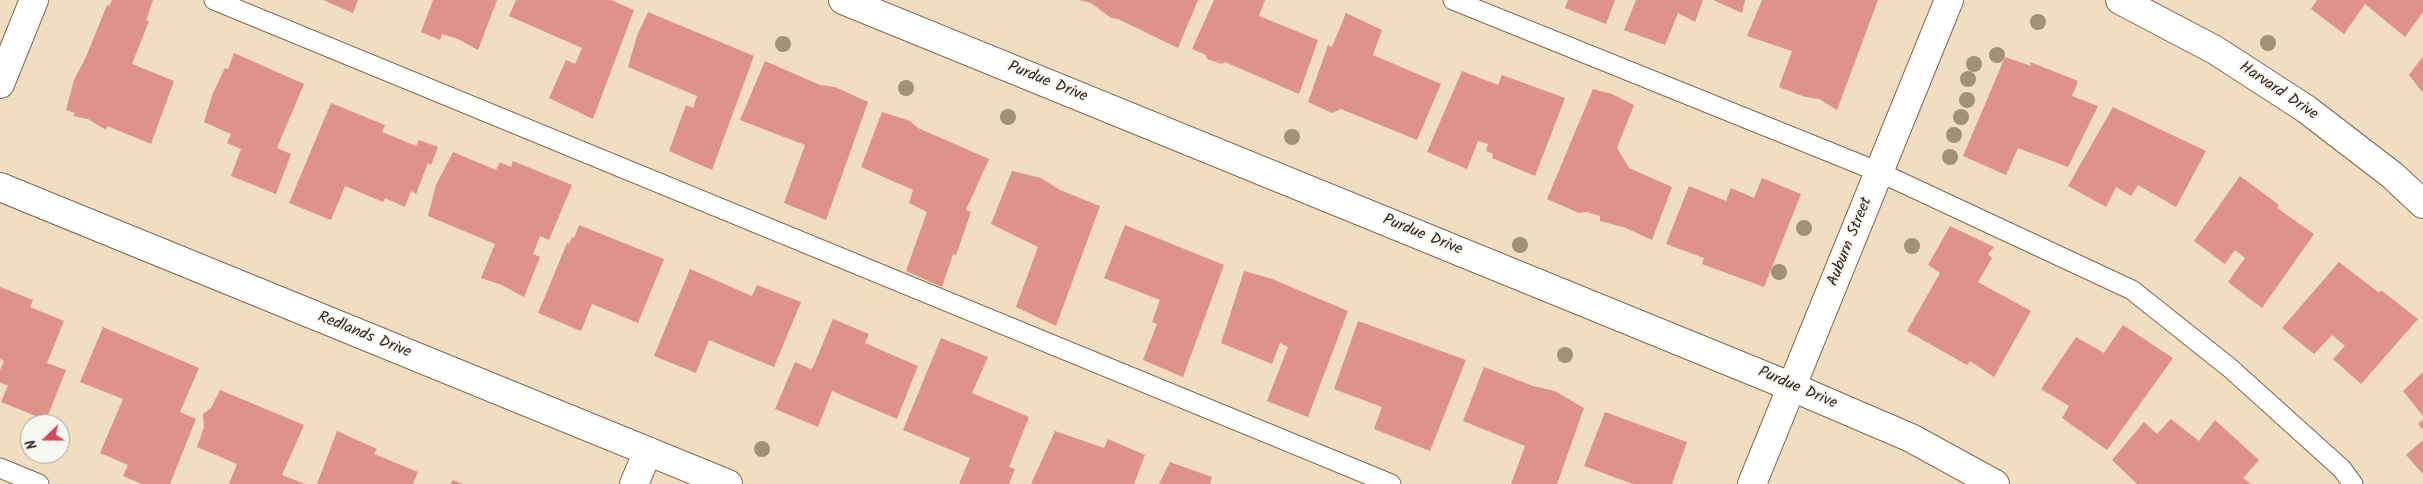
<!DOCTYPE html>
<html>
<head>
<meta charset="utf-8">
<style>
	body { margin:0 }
	#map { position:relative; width:2423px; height:484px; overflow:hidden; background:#f1ddbf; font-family:Kalam,sans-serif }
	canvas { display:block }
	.north { position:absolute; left:20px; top:414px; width:50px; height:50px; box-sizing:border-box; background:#f6f6f2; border:1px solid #aba49d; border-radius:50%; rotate:248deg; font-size:14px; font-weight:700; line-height:20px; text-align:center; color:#3b2a1e }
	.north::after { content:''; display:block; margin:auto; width:18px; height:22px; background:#d1495b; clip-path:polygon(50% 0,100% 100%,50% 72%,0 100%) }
</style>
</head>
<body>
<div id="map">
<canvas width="2423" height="484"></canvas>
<div class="north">N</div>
</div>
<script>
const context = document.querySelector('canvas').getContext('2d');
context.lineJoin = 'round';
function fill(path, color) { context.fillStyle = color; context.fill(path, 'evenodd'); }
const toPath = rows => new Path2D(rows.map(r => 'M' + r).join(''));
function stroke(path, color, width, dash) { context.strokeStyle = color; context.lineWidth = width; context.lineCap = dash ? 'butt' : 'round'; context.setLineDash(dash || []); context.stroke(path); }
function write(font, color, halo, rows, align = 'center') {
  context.font = font + ' Kalam,sans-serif'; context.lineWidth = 4; context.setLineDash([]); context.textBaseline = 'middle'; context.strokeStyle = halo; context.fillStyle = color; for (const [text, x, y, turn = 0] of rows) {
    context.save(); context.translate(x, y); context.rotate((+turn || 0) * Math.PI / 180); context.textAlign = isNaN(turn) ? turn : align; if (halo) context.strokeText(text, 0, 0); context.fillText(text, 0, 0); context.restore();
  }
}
const building = toPath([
	[112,0,153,0,146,20,149,21,132,64,174,81,151,144,107,126,106,130,88,119,73,116,75,113,66,110,74,80,86,57,107,5,109,6],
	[323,0,358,0,353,13],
	[433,0,497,0,478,50,458,39,442,34,440,40,421,32],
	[516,0,611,0,634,10,593,119,549,98,566,60,575,64,582,48,509,16],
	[1079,0,1198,0,1178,48,1118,19,1111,18,1091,3],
	[1214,0,1265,0,1259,16,1318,40,1299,94,1225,62,1222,64,1207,59,1206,55,1192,49],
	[1568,0,1615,0,1606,24,1565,8],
	[1636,0,1703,0,1695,22,1678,13,1665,45,1624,30],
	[1713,0,1745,0,1742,13],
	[1762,0,1878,0,1837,110,1819,99,1805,97,1779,87,1792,51,1747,36],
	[2317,0,2423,0,2423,12,2405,37,2365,4,2344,34,2311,9],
	[648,12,754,56,712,170,669,151,686,105,693,108,697,96,628,67,637,36],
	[1346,13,1382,30,1373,55,1441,84,1417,140,1341,109,1332,113,1308,102,1328,45,1332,47],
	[234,53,304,84,277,148,291,154,276,194,231,176,241,149,227,143,231,134,204,122,213,93,225,68,228,69],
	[2423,56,2423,93,2409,75],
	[2005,57,2031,66,2030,62,2078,81,2072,96,2098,106,2068,167,2018,148,2006,175,1963,156],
	[765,61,820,85,835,87,868,102,826,220,784,203,805,145,740,120],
	[1462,71,1498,85,1502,75,1565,98,1535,176,1492,158,1493,154,1486,151,1488,144,1478,141,1467,169,1427,152],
	[1593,89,1612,94,1634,105,1617,148,1629,168,1672,187,1652,240,1626,228,1600,221,1600,216,1587,212,1579,213,1547,199],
	[331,103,385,125,382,132,416,146,419,140,438,147,431,165,428,163,416,194,411,191,405,207,385,198,383,202,345,186,331,220,289,203],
	[2113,107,2206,151,2176,207,2138,185,2131,196,2116,187,2106,207,2068,186],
	[882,112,910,121,918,128,989,159,966,210,971,212,956,255,953,254,942,287,906,271,927,212,909,203,913,190,861,167],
	[453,152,496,170,500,162,511,167,513,161,572,185,549,240,540,236,533,254,540,257,524,297,502,285,481,278,495,244,428,216,436,185],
	[1012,171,1041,178,1060,190,1100,206,1056,326,1016,307,1038,247,991,224],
	[2240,176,2279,205,2277,208,2314,234,2262,308,2228,282,2245,258,2235,250,2225,264,2194,241],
	[1762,178,1801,194,1764,287,1702,264,1704,258,1666,244,1689,186,1726,201,1731,188,1754,198],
	[579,225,664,259,638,323,592,304,581,331,538,313,567,243,569,244,572,237,574,238],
	[1125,225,1224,265,1183,377,1143,360,1157,324,1152,322,1160,300,1104,278],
	[1950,226,1994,247,1988,254,1992,258,1978,282,2031,311,1994,377,1970,361,1967,365,1907,331,1940,273,1928,265],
	[2339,262,2378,292,2382,291,2418,319,2361,384,2333,359,2345,346,2332,335,2314,354,2282,328],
	[690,269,752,296,757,285,801,302,774,367,709,340,696,373,654,356],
	[1244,271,1272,279,1348,311,1308,417,1267,401,1288,347,1280,343,1272,364,1221,343],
	[0,287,33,300,30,307,64,321,47,363,66,370,46,420,1,402,8,386,0,382,0,370,4,361,0,359],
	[833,319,869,334,865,343,918,366,897,419,832,391,818,427,775,409,795,362,811,369,813,367],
	[1358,321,1466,360,1430,451,1374,429,1382,407,1334,389],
	[2123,325,2173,358,2107,450,2062,418,2069,406,2041,389,2076,337,2104,353],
	[103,327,199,368,180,412,196,419,170,484,142,484,123,476,128,465,100,453,123,399,80,382],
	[941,338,988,357,972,393,1029,417,1009,467,1015,469,1009,484,959,484,970,458,903,430],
	[1484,367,1533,386,1555,391,1584,408,1557,484,1511,484,1525,446,1463,421],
	[2423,372,2423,416,2403,391],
	[220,390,304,425,282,475,305,484,229,484,237,464,197,447,204,427,203,414,211,408],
	[1605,412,1687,442,1672,484,1633,484,1584,466],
	[2171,419,2199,441,2215,420,2259,460,2243,478,2251,484,2137,484,2112,460,2144,422,2157,434],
	[2423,419,2423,430,2418,424],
	[337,431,377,449,374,454,418,472,413,484,317,484],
	[1055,431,1104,448,1108,439,1145,455,1134,484,1031,484],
	[2423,440,2423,474,2406,455],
	[1170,462,1212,477,1210,484,1159,484],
	[453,480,463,484,450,484]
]);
const lane = toPath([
	[214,0,1391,484],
	[1453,0,1879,172,2132,290,2230,368,2342,469,2353,484],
	[0,468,39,484]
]);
const street = toPath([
	[843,0,1792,387,1911,438,1995,484],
	[2120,0,2215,50,2306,109,2392,175,2423,204],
	[0,84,34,0],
	[0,187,728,484],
	[634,484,648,451],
	[1752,484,1949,0]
]);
const trees = [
	[2038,22],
	[2268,43],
	[783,44],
	[1997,55],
	[1974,64],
	[1968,79],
	[906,88],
	[1967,100],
	[1008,117],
	[1961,117],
	[1954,135],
	[1292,137],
	[1950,157],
	[1804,228],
	[1520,245],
	[1912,246],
	[1779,272],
	[1565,355],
	[762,449]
];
const streetNames = [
	["Purdue Drive",1047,83,22],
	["Harvard Drive",2278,92,34],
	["Purdue Drive",1422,236,22],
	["Auburn Street",1851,242,-68],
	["Redlands Drive",364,336,22],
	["Purdue Drive",1797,389,23]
];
fill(building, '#df9288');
stroke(lane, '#7b6956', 21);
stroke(street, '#7b6956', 30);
stroke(lane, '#fff', 19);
stroke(street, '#fff', 28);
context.fillStyle = '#a09371';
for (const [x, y] of trees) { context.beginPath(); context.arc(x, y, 8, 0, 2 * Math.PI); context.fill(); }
write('16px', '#3b2a1e', '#f6f6f2', streetNames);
</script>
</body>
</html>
